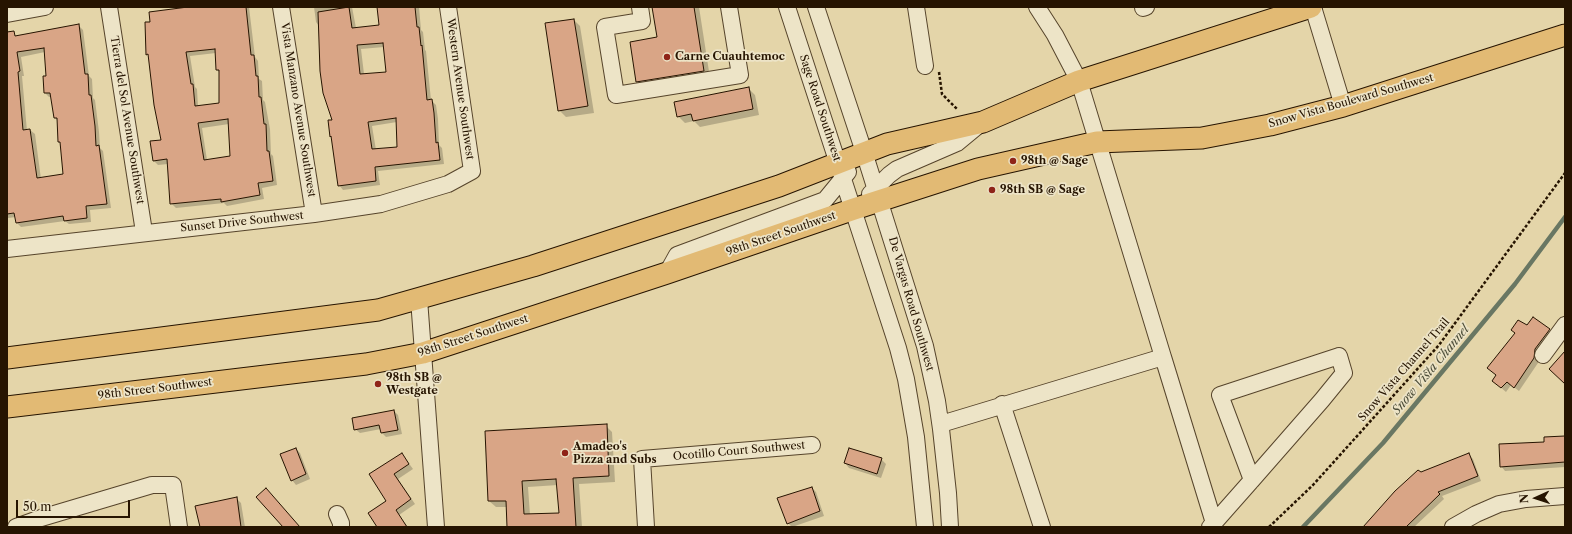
<!DOCTYPE html>
<html>
<head>
<meta charset="utf-8">
<style>
	body { margin:0 }
	#map { position:relative; width:1572px; height:534px; overflow:hidden; background:#e4d5a9; font-family:"Libre Caslon Text",serif }
	canvas { display:block }
	.frame { position:absolute; inset:0; border:8px solid #261401; pointer-events:none }
	.north { position:absolute; left:1516px; top:478px; width:40px; height:40px; -webkit-text-stroke:3px #ede4c7; paint-order:stroke; rotate:267deg; font-size:11px; font-weight:700; line-height:16px; text-align:center; color:#261401 }
	.north::after { content:''; display:block; margin:auto; width:14px; height:18px; background:#261401; clip-path:polygon(50% 0,100% 100%,50% 72%,0 100%) }
	.scale { position:absolute; left:16px; top:500px; width:114px; height:18px; box-sizing:border-box; border:2px solid #261401; border-top:0; padding-left:5px; font-size:12px; line-height:14px; white-space:nowrap; color:#261401; -webkit-text-stroke:3px #ede4c7; paint-order:stroke }
</style>
</head>
<body>
<div id="map">
<canvas width="1572" height="534"></canvas>
<div class="frame"></div>
<div class="north">N</div>
<div class="scale">50 m</div>
</div>
<script>
const context = document.querySelector('canvas').getContext('2d');
context.lineJoin = 'round';
function fill(path, color) { context.fillStyle = color; context.fill(path, 'evenodd'); }
const toPath = rows => new Path2D(rows.map(r => 'M' + r).join(''));
function stroke(path, color, width, dash) { context.strokeStyle = color; context.lineWidth = width; context.lineCap = dash ? 'butt' : 'round'; context.setLineDash(dash || []); context.stroke(path); }
function write(font, color, halo, rows, align = 'center') {
  context.font = font + ' "Libre Caslon Text",serif'; context.lineWidth = 3.5; context.setLineDash([]); context.textBaseline = 'middle'; context.strokeStyle = halo; context.fillStyle = color; for (const [text, x, y, turn = 0] of rows) {
    context.save(); context.translate(x, y); context.rotate((+turn || 0) * Math.PI / 180); context.textAlign = isNaN(turn) ? turn : align; if (halo) context.strokeText(text, 0, 0); context.fillText(text, 0, 0); context.restore();
  }
}
const shadow = toPath([
	[198,7,249,7,255,57,258,61,259,79,262,81,263,100,265,102,270,129,271,154,273,156,277,185,262,188,264,199,227,206,224,203,176,208,171,203,168,164,158,165,154,161,162,140,149,56,147,54,151,22],
	[216,53,217,70,220,73,220,104,198,107,197,89,195,87,190,56],
	[229,124,231,157,207,160,202,128],
	[314,7,352,7,356,28,380,26,378,7,419,7,421,30,423,32,425,50,426,51,431,100,436,105,438,119,439,145,442,148,444,164,378,171,380,185,343,190,339,185,332,138,331,136,329,121,333,120,319,26,316,22],
	[384,47,387,73,364,74,361,49],
	[397,122,398,148,376,150,372,126],
	[653,7,699,7,710,78,644,88,637,82,658,38],
	[574,20,580,26,594,113,566,117,559,110],
	[79,26,83,30,89,76,92,79,93,98,95,100,99,132,100,148,103,151,111,208,90,210,91,222,69,224,65,221,21,227,17,223,16,217,8,218,7,217,7,36,16,37],
	[45,52,47,77,44,77,45,93,49,97,52,97,55,118,58,121,59,142,61,144,64,175,41,179,35,134,30,130,27,131,22,76,24,76,21,57],
	[748,88,755,95,759,115,700,127,694,121,685,123,678,116],
	[1533,318,1554,334,1539,354,1538,363,1519,391,1511,385,1506,392,1498,385,1516,333,1527,327],
	[394,411,398,415,402,434,386,437,382,433,381,429,360,433,355,429],
	[606,426,612,432,615,482,579,484,582,527,508,527,507,507,496,507,489,501],
	[558,485,560,514,530,515,528,487],
	[1565,437,1565,467,1505,471,1501,466],
	[296,449,300,453,310,479,296,485,292,480],
	[402,454,413,469,398,479,415,504,399,515,408,527,379,527,387,501,371,474],
	[1468,454,1473,459,1481,481,1442,496,1444,499,1414,527,1364,527,1420,474],
	[881,459,886,464,881,478,849,468,845,463],
	[812,488,816,492,824,516,792,527,788,523],
	[236,498,241,503,245,527,212,527]
]);
const stream = toPath([
	[1303,527,1383,443,1515,284,1565,217]
]);
const building = toPath([
	[188,7,246,7,251,55,254,55,256,76,258,76,259,97,261,97,264,124,266,124,267,151,269,151,273,181,258,183,260,195,221,202,221,199,170,204,167,159,153,161,150,141,161,140,154,105,148,54,146,55,145,22,150,22,149,12,188,7],
	[215,49,216,70,219,70,219,103,195,106,193,84,191,84,186,52,215,49],
	[228,119,230,156,204,160,198,123,228,119],
	[349,7,352,28,379,25,377,7,415,7,417,27,419,27,421,46,422,45,427,100,432,99,434,113,436,143,438,142,440,160,375,167,376,181,338,186,331,136,330,137,328,120,332,120,323,93,320,71,318,12,349,7],
	[383,43,386,72,360,74,357,45,383,43],
	[396,118,397,147,372,149,368,122,396,118],
	[652,7,694,7,704,71,636,82,630,42,657,37,652,7],
	[574,19,588,106,558,111,545,23,574,19],
	[79,24,85,74,88,74,89,95,91,95,95,126,96,146,99,145,107,204,86,206,87,218,64,221,63,216,16,223,14,213,7,214,7,32,14,31,15,36,79,24],
	[44,48,46,76,43,76,44,93,50,93,54,118,57,118,58,142,60,142,63,174,37,178,30,129,23,130,18,72,20,71,17,52,44,48],
	[749,87,753,109,693,121,691,114,677,117,674,102,749,87],
	[1533,317,1550,329,1535,349,1534,358,1514,388,1507,382,1501,388,1492,381,1496,375,1487,368,1515,333,1511,330,1518,320,1527,325,1533,317],
	[1565,351,1565,384,1549,369,1565,351],
	[394,410,398,430,381,433,379,425,354,430,352,418,394,410],
	[607,424,609,476,573,478,576,527,507,527,506,501,488,501,485,431,607,424],
	[556,479,559,513,524,514,522,481,556,479],
	[1565,436,1565,462,1500,467,1499,444,1544,442,1544,437,1565,436],
	[296,448,306,474,291,481,280,454,296,448],
	[849,448,882,458,877,474,844,463,849,448],
	[402,453,409,464,394,474,411,499,396,510,407,527,377,527,368,513,386,501,369,474,402,453],
	[1469,453,1478,476,1438,492,1440,494,1406,527,1363,527,1395,491,1418,470,1421,472,1469,453],
	[812,487,820,511,787,524,777,498,812,487],
	[266,488,300,527,283,527,256,497,266,488],
	[237,497,241,527,200,527,195,506,237,497]
]);
const path = toPath([
	[939,72,942,94,957,109],
	[1269,527,1313,485,1439,345,1565,173]
]);
const minor = toPath([
	[109,7,144,232],
	[281,7,314,214],
	[640,7,642,21,605,27,616,95,740,75,729,7],
	[787,7,898,348,906,379,916,437,925,527],
	[816,7,864,152,925,346,937,401,941,429,948,493,950,527],
	[916,7,925,66],
	[1037,7,1055,35,1079,81,1163,357],
	[1143,7,1143,8,1146,7],
	[1313,7,1343,106],
	[7,14,45,7],
	[870,194,889,175,897,169,957,143,980,124],
	[7,249,314,214,381,204,448,184,472,171,448,7],
	[667,273,677,255,825,200,848,172],
	[419,299,436,527],
	[1543,355,1565,325],
	[1002,404,1042,527],
	[941,424,1163,357,1214,523,1210,527],
	[337,514,341,523,341,527],
	[1214,523,1252,480,1322,400,1344,373,1339,356,1220,395,1252,480],
	[16,527,41,518,152,485,173,485,179,527],
	[646,527,642,459,812,445],
	[1453,527,1476,514,1499,504,1526,499,1565,496]
]);
const major = toPath([
	[7,358,378,310,533,266,779,186,887,144,983,122,1079,81,1311,7],
	[7,407,366,364,423,353,667,273,854,209,978,169,1097,142,1202,138,1270,125,1343,106,1565,35]
]);
const markers = [
	[667,57,4,"#8f2418"],
	[1013,161,4,"#8f2418"],
	[992,190,4,"#8f2418"],
	[378,384,4,"#8f2418"],
	[565,453,4,"#8f2418"]
];
const poiNames = [
	["Carne Cuauhtemoc",675,57],
	["98th @ Sage",1021,161],
	["98th SB @ Sage",1000,190],
	["98th SB @",386,378],
	["Westgate",386,391],
	["Amadeo's",573,447],
	["Pizza and Subs",573,460]
];
const streetNames = [
	["Western Avenue Southwest",460,89,82],
	["Snow Vista Boulevard Southwest",1351,101,-16],
	["Sage Road Southwest",820,108,72],
	["Vista Manzano Avenue Southwest",298,110,81],
	["Tierra del Sol Avenue Southwest",127,120,81],
	["Sunset Drive Southwest",242,222,-6],
	["98th Street Southwest",781,234,-19],
	["De Vargas Road Southwest",911,304,74],
	["98th Street Southwest",473,336,-18],
	["Snow Vista Channel Trail",1404,370,-49],
	["98th Street Southwest",155,389,-7],
	["Ocotillo Court Southwest",739,451,-5]
];
const waterNames = [
	["Snow Vista Channel",1431,370,-50]
];
fill(shadow, '#0003');
stroke(stream, '#697763', 4.5);
fill(building, '#d9a586');
stroke(building, '#261401', 1);
stroke(minor, '#56442b', 18);
stroke(major, '#261401', 23);
stroke(path, '#261401', 2.5, [3, 2]);
stroke(minor, '#ede4c7', 16);
stroke(major, '#e2ba74', 21);
for (const [x, y, r, color] of markers) { const dot = new Path2D(); dot.arc(x, y, r, 0, 2 * Math.PI); context.fillStyle = color; context.fill(dot); stroke(dot, '#ede4c7', 1.5); }
write('bold 11px', '#261401', '#ede4c7', poiNames, 'left');
write('11px', '#261401', '#ede4c7', streetNames);
write('italic 12px', '#4d4e3a', '#ede4c7', waterNames);
</script>
</body>
</html>
